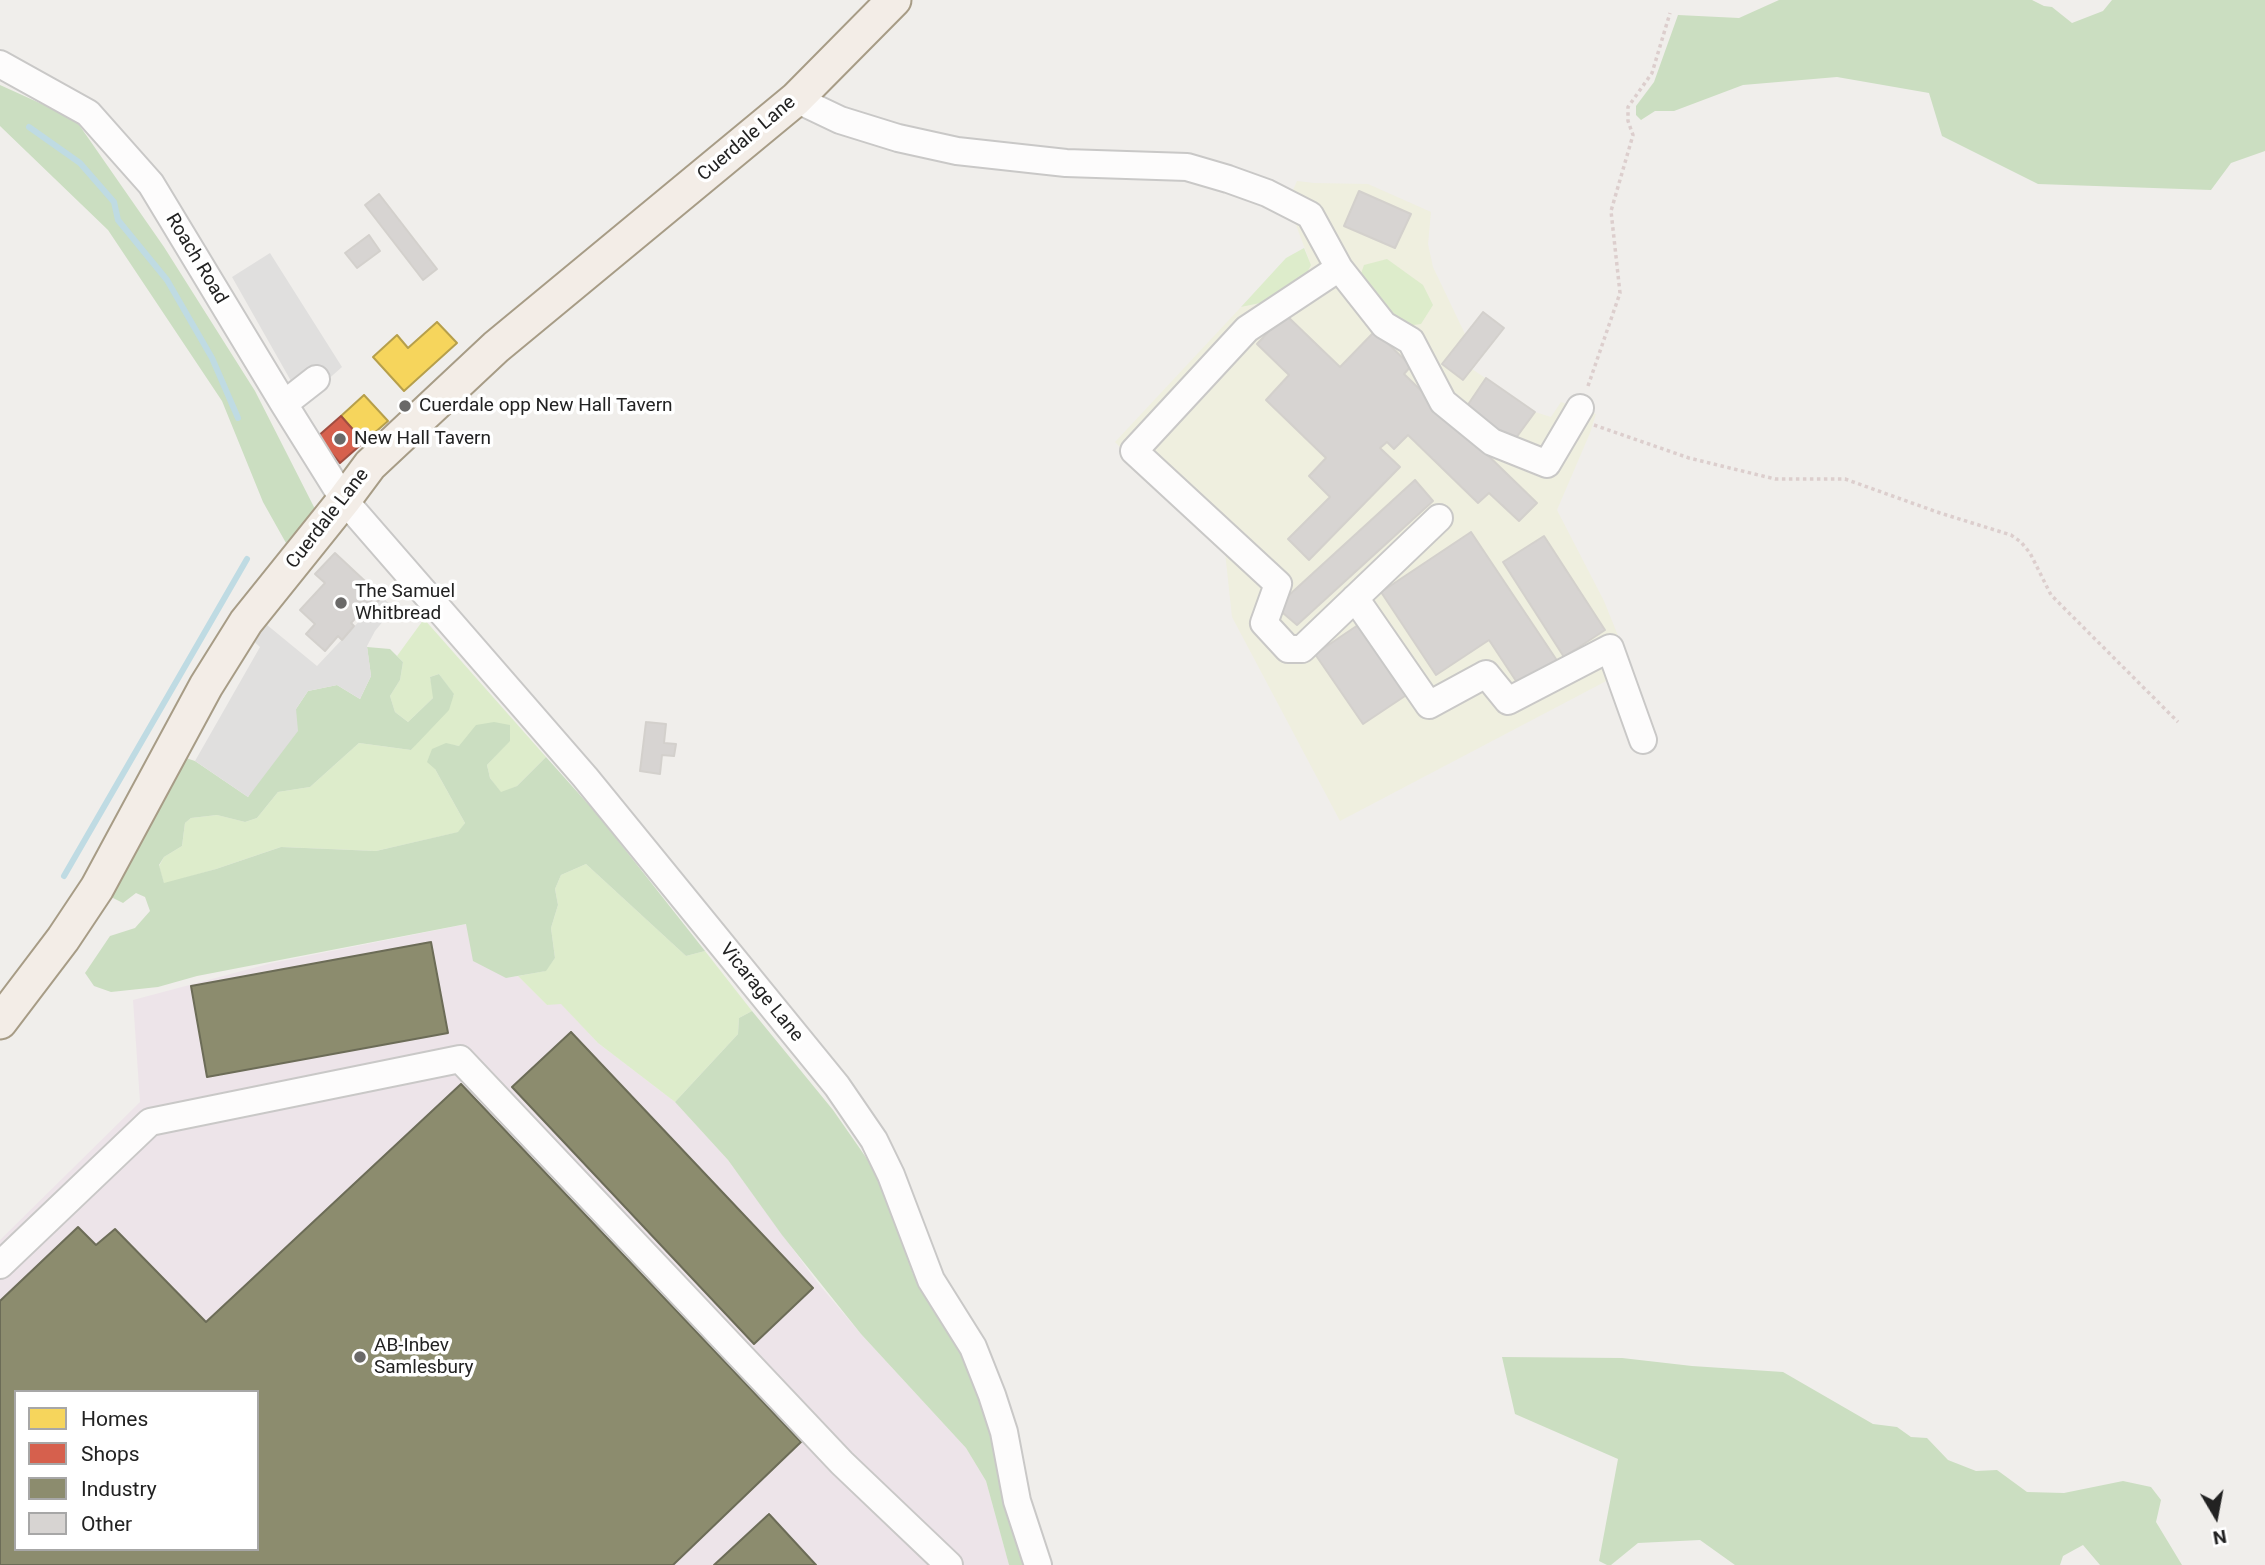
<!DOCTYPE html>
<html>
<head>
<meta charset="utf-8">
<style>
	body { margin:0 }
	#map { position:relative; width:2265px; height:1565px; overflow:hidden; background:#f0eeeb; font-family:Roboto,sans-serif }
	canvas { display:block }
	.legend { position:absolute; left:14px; top:1390px; width:245px; height:161px; box-sizing:border-box; background:#fff; border:2px solid #a7a7a7; margin:0; padding:9px 12px; list-style:none; font-size:21px; color:#222 }
	.legend li { display:flex; align-items:center; gap:14px; height:35px }
	.legend b { width:35px; border:2px solid #a7a7a7 }
	.north { position:absolute; left:2181px; top:1481px; width:70px; height:70px; -webkit-text-stroke:5px #fff; paint-order:stroke; rotate:170deg; font-size:19px; font-weight:700; line-height:28px; text-align:center; color:#222 }
	.north::after { content:''; display:block; margin:auto; width:24px; height:32px; background:#222; clip-path:polygon(50% 0,100% 100%,50% 72%,0 100%) }
</style>
</head>
<body>
<div id="map">
<canvas width="2265" height="1565"></canvas>
<ul class="legend">
<li><b style="height:19px;background:#f6d55c"></b>Homes</li>
<li><b style="height:19px;background:#d6604d"></b>Shops</li>
<li><b style="height:19px;background:#8c8c6e"></b>Industry</li>
<li><b style="height:19px;background:#d7d4d2"></b>Other</li>
</ul>
<div class="north">N</div>
</div>
<script>
const context = document.querySelector('canvas').getContext('2d');
context.lineJoin = 'round';
function fill(path, color) { context.fillStyle = color; context.fill(path, 'evenodd'); }
const toPath = rows => new Path2D(rows.map(r => 'M' + r).join(''));
function stroke(path, color, width, dash) { context.strokeStyle = color; context.lineWidth = width; context.lineCap = dash ? 'butt' : 'round'; context.setLineDash(dash || []); context.stroke(path); }
function write(font, color, halo, rows, align = 'center') {
  context.font = font + ' Roboto,sans-serif'; context.lineWidth = 7; context.setLineDash([]); context.textBaseline = 'middle'; context.strokeStyle = halo; context.fillStyle = color; for (const [text, x, y, turn = 0] of rows) {
    context.save(); context.translate(x, y); context.rotate((+turn || 0) * Math.PI / 180); context.textAlign = isNaN(turn) ? turn : align; if (halo) context.strokeText(text, 0, 0); context.fillText(text, 0, 0); context.restore();
  }
}
const industrial = toPath([
	[467,924,506,978,518,976,547,1005,561,1003,598,1043,675,1102,728,1160,817,1282,861,1334,966,1448,986,1481,1009,1565,0,1565,0,1240,140,1102,133,1000,272,963],
	[16,1392,257,1392,257,1549,16,1549]
]);
const farmland = toPath([
	[1297,181,1314,183,1368,184,1431,212,1428,244,1433,267,1465,334,1483,312,1504,328,1472,369,1535,412,1551,417,1561,402,1596,414,1590,433,1557,510,1604,601,1631,668,1340,821,1232,617,1225,552,1190,520,1115,442,1241,307,1275,300,1311,265,1296,225,1284,210]
]);
const grass = toPath([
	[1304,248,1311,265,1303,281,1275,300,1241,307,1286,258],
	[1387,259,1423,285,1433,305,1421,324,1398,327,1356,288,1364,265],
	[424,619,546,757,517,786,501,793,490,778,487,765,509,741,459,746,446,744,435,769,465,823,459,832,376,851,281,847,216,869,164,884,159,866,164,857,182,846,185,823,191,818,217,815,245,822,257,818,278,792,310,787,359,743,411,750,454,695,439,674,430,677,434,697,408,722,395,712,390,696,400,680,403,662,397,656],
	[586,864,686,956,705,951,752,1011,739,1018,738,1034,675,1102,598,1043,561,1004,547,1005,518,976,545,971,555,958,551,928,558,905,555,889,561,875]
]);
const forest = toPath([
	[1779,0,2032,0,2044,6,2052,7,2072,23,2103,11,2112,0,2265,0,2265,151,2231,163,2211,190,2038,184,1942,136,1929,93,1837,77,1743,85,1674,111,1655,111,1641,120,1636,115,1636,106,1654,82,1678,15,1739,18],
	[0,85,75,119,164,247,255,391,315,509,286,543,263,502,222,401,108,230,0,126],
	[367,647,390,649,403,662,400,680,390,696,395,712,408,722,433,698,430,677,439,674,454,694,449,710,411,750,359,743,310,787,278,792,257,818,245,822,217,815,191,818,185,823,182,846,164,857,159,865,164,883,216,869,281,847,376,851,458,832,465,823,435,769,427,762,432,749,446,743,459,746,476,725,494,722,510,725,510,741,487,765,490,778,501,792,517,786,546,757,597,814,705,951,686,956,586,864,561,875,555,889,558,905,551,928,555,958,546,971,506,978,473,961,466,924,197,976,158,987,111,992,94,986,85,973,110,936,135,928,150,911,145,897,136,893,123,903,111,897,186,758,195,761,248,797,296,709,308,691,337,685,360,699,371,676],
	[752,1011,833,1110,872,1166,894,1219,913,1274,957,1345,986,1414,1028,1565,1009,1565,986,1481,966,1448,861,1334,782,1235,728,1160,675,1102,738,1034,739,1018],
	[1502,1357,1622,1358,1692,1366,1783,1372,1873,1424,1897,1427,1911,1437,1927,1438,1948,1460,1976,1471,1997,1470,2027,1492,2064,1493,2123,1481,2151,1487,2161,1500,2156,1522,2182,1565,2100,1565,2083,1545,2063,1556,2060,1565,1735,1565,1700,1540,1638,1543,1611,1565,1607,1565,1599,1561,1618,1459,1515,1414]
]);
const parking = toPath([
	[270,253,342,367,299,405,286,384,291,381,232,277],
	[382,597,394,608,375,631,367,646,371,676,360,699,337,685,308,691,296,709,298,731,248,797,195,761,260,647,249,637,261,620,317,666]
]);
const homes = toPath([
	[437,322,457,343,404,391,373,357,397,335,408,348,437,322],
	[364,395,388,421,364,442,341,416,364,395]
]);
const shops = toPath([
	[341,416,364,442,340,463,317,437,341,416]
]);
const industry = toPath([
	[431,942,448,1033,207,1077,191,986,431,942],
	[571,1032,813,1288,754,1344,512,1087,571,1032],
	[461,1084,801,1442,673,1565,0,1565,0,1301,78,1227,96,1245,115,1229,206,1322,461,1084],
	[16,1392,257,1392,257,1549,16,1549,16,1392],
	[769,1514,816,1565,714,1565,769,1514]
]);
const stream = toPath([
	[29,127,80,163,114,202,118,220,167,280,212,358,238,418],
	[64,876,247,559]
]);
const building = toPath([
	[1359,191,1411,214,1395,248,1344,226,1359,191],
	[379,194,437,269,423,280,365,205,379,194],
	[369,235,380,251,357,268,345,253,369,235],
	[1483,312,1504,328,1463,380,1442,364,1483,312],
	[1285,314,1340,367,1375,331,1411,366,1404,374,1537,503,1519,521,1489,493,1478,503,1408,435,1394,449,1387,442,1380,448,1400,467,1309,560,1288,539,1330,497,1309,476,1326,458,1266,400,1289,375,1257,344,1285,314],
	[1486,378,1535,412,1513,442,1463,412,1486,378],
	[1415,480,1433,501,1297,625,1276,607,1415,480],
	[1471,532,1558,662,1520,687,1489,640,1436,675,1381,592,1471,532],
	[1544,536,1605,630,1564,657,1503,562,1544,536],
	[335,553,382,597,367,613,363,610,351,623,354,626,342,640,338,636,325,651,306,634,315,624,300,610,325,583,315,574,335,553],
	[1364,621,1411,692,1363,724,1315,654,1364,621],
	[646,722,666,724,664,743,676,744,674,756,662,755,660,774,640,771,646,722]
]);
const path = toPath([
	[1588,386,1620,293,1611,211,1633,135,1628,121,1628,107,1652,73,1670,13],
	[1594,425,1689,458,1775,479,1845,479,1940,513,2011,535,2021,542,2030,553,2051,595,2178,722]
]);
const minor = toPath([
	[0,64,88,113,151,184,284,404,344,500,585,777,837,1086,874,1140,891,1175,931,1280,973,1347,992,1395,1004,1432,1017,1501,1038,1565],
	[796,99,840,120,898,138,957,151,1066,163,1187,167,1228,179,1267,193,1310,215,1339,268,1247,329,1134,451,1278,584,1264,623,1288,649,1302,649,1439,518],
	[1339,268,1384,325,1411,341,1443,402,1492,442,1547,464,1580,408],
	[284,404,316,379],
	[1355,598,1429,705,1486,674,1508,701,1610,648,1643,740],
	[0,1265,150,1122,460,1059,842,1463,949,1565]
]);
const major = toPath([
	[0,1022,63,939,97,888,206,686,246,622,344,500,370,465,496,347,796,99,894,0]
]);
const markers = [
	[405,406,7,"#6a6968"],
	[340,439,7,"#6a6968"],
	[341,603,7,"#6a6968"],
	[360,1357,7,"#6a6968"]
];
const streetNames = [
	["Cuerdale Lane",747,139,-40],
	["Roach Road",196,259,59],
	["Cuerdale Lane",328,519,-52],
	["Vicarage Lane",761,993,51]
];
const poiNames = [
	["Cuerdale opp New Hall Tavern",419,406],
	["New Hall Tavern",354,439],
	["The Samuel",355,592],
	["Whitbread",355,614],
	["AB-Inbev",374,1346],
	["Samlesbury",374,1368]
];
fill(industrial, '#ede4e9');
fill(farmland, '#efefdf');
fill(grass, '#ddeccb');
fill(forest, '#cbdec1');
fill(parking, '#e0dfde');
fill(homes, '#f6d55c');
stroke(homes, '#b69f4b', 2);
fill(shops, '#d6604d');
stroke(shops, '#a04d40', 2);
fill(industry, '#8c8c6e');
stroke(industry, '#6c6c57', 2);
stroke(stream, '#bfdbe3', 6);
fill(building, '#d7d4d2');
stroke(building, '#d3d0cc', 2);
stroke(minor, '#c9c8c7', 30);
stroke(major, '#a79c86', 37);
stroke(path, '#dccecd', 3.5, [3.5, 3.5]);
stroke(minor, '#fdfcfc', 26);
stroke(major, '#f3ede7', 33);
for (const [x, y, r, color] of markers) { const dot = new Path2D(); dot.arc(x, y, r, 0, 2 * Math.PI); context.fillStyle = color; context.fill(dot); stroke(dot, '#fff', 2.5); }
write('19px', '#222', '#fff', streetNames);
write('19px', '#222', '#fff', poiNames, 'left');
</script>
</body>
</html>
